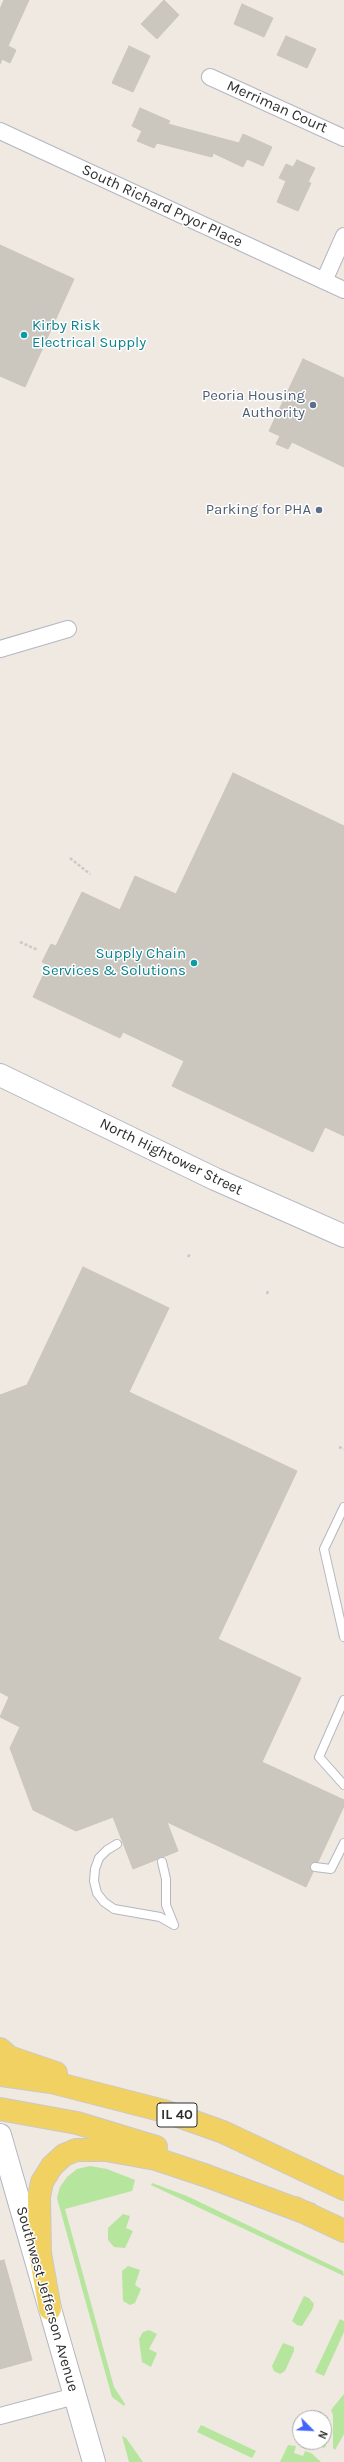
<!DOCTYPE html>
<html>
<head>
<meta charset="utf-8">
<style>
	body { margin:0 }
	#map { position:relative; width:344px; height:2462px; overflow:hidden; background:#efe9e1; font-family:Karla,sans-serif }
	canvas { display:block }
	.north { position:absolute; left:292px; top:2410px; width:40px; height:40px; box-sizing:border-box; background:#fff; border:1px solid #ababab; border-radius:50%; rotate:114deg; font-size:11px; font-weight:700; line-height:16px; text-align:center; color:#2e2e2e }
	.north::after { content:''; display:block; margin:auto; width:14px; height:18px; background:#4264fb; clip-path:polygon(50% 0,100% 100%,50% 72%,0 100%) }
</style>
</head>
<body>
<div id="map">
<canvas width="344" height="2462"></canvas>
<div class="north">N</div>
</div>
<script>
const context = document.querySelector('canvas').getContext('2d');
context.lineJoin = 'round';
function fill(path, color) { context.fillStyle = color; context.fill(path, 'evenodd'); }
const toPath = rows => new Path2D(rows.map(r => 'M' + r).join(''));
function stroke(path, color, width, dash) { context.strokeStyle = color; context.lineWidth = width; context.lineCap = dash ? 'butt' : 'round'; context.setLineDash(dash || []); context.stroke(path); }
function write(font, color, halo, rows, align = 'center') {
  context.font = font + ' Karla,sans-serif'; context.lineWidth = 3; context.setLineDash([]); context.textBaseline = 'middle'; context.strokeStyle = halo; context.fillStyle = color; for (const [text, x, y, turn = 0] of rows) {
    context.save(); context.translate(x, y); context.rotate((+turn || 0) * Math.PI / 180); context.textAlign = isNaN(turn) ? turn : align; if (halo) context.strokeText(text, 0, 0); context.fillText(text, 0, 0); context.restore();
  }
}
const green = toPath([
	[90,2166,107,2169,135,2180,132,2191,65,2209,114,2387,125,2404,124,2406,112,2397,57,2198,60,2187,67,2177,77,2169],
	[152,2183,187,2196,343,2271,344,2276,151,2185],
	[123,2214,130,2216,126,2228,133,2231,125,2248,114,2247,108,2240,108,2228],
	[128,2266,140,2270,135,2285,141,2289,135,2303,130,2305,123,2301,122,2271],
	[304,2296,309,2298,314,2304,312,2310,302,2326,297,2325,292,2321],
	[340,2319,344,2321,344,2332,324,2376,315,2372],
	[149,2330,157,2334,149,2349,157,2353,151,2367,142,2362,139,2339,143,2332],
	[283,2343,294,2347,294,2351,285,2371,280,2374,274,2371,272,2366],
	[344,2394,344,2434,335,2450,333,2448,333,2415,331,2410],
	[328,2415,326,2446,324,2448,312,2442,324,2442,324,2424],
	[201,2425,256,2451,252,2458,197,2432],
	[122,2436,126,2438,143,2462,129,2462],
	[288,2445,296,2446,294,2453,303,2456,305,2451,311,2453,321,2462,280,2462]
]);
const building = toPath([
	[4,0,29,0,8,46,16,50,10,63,2,59,0,64,0,9,4,0],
	[164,0,179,15,157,39,141,24,164,0],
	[242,4,273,18,264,37,234,24,242,4],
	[286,36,316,49,307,68,277,55,286,36],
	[129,46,150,56,133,92,112,83,129,46],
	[140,108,170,121,168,124,239,143,243,134,272,147,263,166,247,159,243,167,213,153,212,157,157,143,154,148,137,141,142,131,132,126,140,108],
	[297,160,315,168,308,182,311,183,298,211,277,202,286,181,279,178,286,164,293,167,297,160],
	[0,245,74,279,25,387,0,376,0,245],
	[303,359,344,378,344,467,292,442,288,449,276,444,280,436,269,431,303,359],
	[233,773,344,826,344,1136,325,1127,313,1152,172,1086,184,1061,123,1032,120,1038,33,997,48,965,42,962,51,944,56,946,82,892,120,910,135,876,176,894,233,773],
	[83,1267,169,1308,129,1392,297,1471,218,1639,301,1678,262,1762,344,1800,344,1806,318,1862,310,1864,310,1869,313,1872,306,1887,167,1822,178,1851,133,1869,113,1817,76,1831,33,1810,10,1748,20,1727,0,1717,9,1697,0,1692,0,1395,27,1385,83,1267],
	[4,2260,32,2360,0,2369,0,2261,4,2260]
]);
const path = toPath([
	[70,858,90,874],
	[20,942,38,950],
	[188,1257,190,1254],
	[267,1294,268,1291],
	[339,1447,344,1449]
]);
const lane = toPath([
	[344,1507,324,1549,344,1637],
	[344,1700,319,1757,344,1785],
	[117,1844,107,1850,99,1858,95,1869,94,1881,97,1893,104,1902,114,1909,160,1917,174,1925],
	[162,1862,166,1879,166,1905,174,1925],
	[315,1867,331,1869,344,1843]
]);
const street = toPath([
	[210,77,344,138],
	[0,131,344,290],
	[324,281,344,236],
	[0,649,68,629],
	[0,2416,75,2396]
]);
const secondary = toPath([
	[0,1075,215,1179,344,1236],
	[0,2135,94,2462]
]);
const primary = toPath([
	[0,2049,9,2057,56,2073],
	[0,2075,51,2082,164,2111,223,2132,344,2189],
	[0,2109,77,2123,156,2147],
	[295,2208,344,2231],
	[50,2309,40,2253,39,2197,42,2182,52,2166,64,2155,76,2150,106,2150,156,2159,207,2176,309,2214]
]);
const markers = [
	[24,335,4,"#0f9aa8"],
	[313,405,4,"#5c6f8a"],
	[319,510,4,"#5c6f8a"],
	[194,963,4,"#0f9aa8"]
];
const shields = [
	[177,2115,40]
];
const shieldNames = [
	["IL 40",177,2115]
];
const streetNames = [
	["Merriman Court",277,107,24],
	["South Richard Pryor Place",162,206,25],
	["North Hightower Street",171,1157,26],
	["Southwest Jefferson Avenue",47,2299,74]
];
const cultureNames = [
	["Kirby Risk",32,326],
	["Electrical Supply",32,343],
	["Supply Chain",186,954,"right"],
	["Services & Solutions",186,971,"right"]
];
const serviceNames = [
	["Peoria Housing",305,396],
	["Authority",305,413],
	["Parking for PHA",311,510]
];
fill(green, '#b6e59e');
fill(building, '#cbc7bf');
stroke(building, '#cbc5ba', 1);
stroke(lane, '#b4b7c1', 10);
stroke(street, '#b4b7c1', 18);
stroke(secondary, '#b4b7c1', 24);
stroke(primary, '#c9c9c9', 24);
stroke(path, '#c9c9c9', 2.5, [3, 2]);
stroke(lane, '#fff', 8);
stroke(street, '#fff', 16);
stroke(secondary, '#fff', 22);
stroke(primary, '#f2d163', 22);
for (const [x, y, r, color] of markers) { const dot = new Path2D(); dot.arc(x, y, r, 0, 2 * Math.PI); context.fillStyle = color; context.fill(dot); stroke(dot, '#fff', 1.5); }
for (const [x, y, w] of shields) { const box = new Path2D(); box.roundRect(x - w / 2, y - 12, w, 24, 3); context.fillStyle = '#fff'; context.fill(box); stroke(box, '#2e2e2e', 1); }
write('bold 14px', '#2e2e2e', null, shieldNames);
write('15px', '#2e2e2e', '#fff', streetNames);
write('15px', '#0d838f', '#fff', cultureNames, 'left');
write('15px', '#4e5e75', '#fff', serviceNames, 'right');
</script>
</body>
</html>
